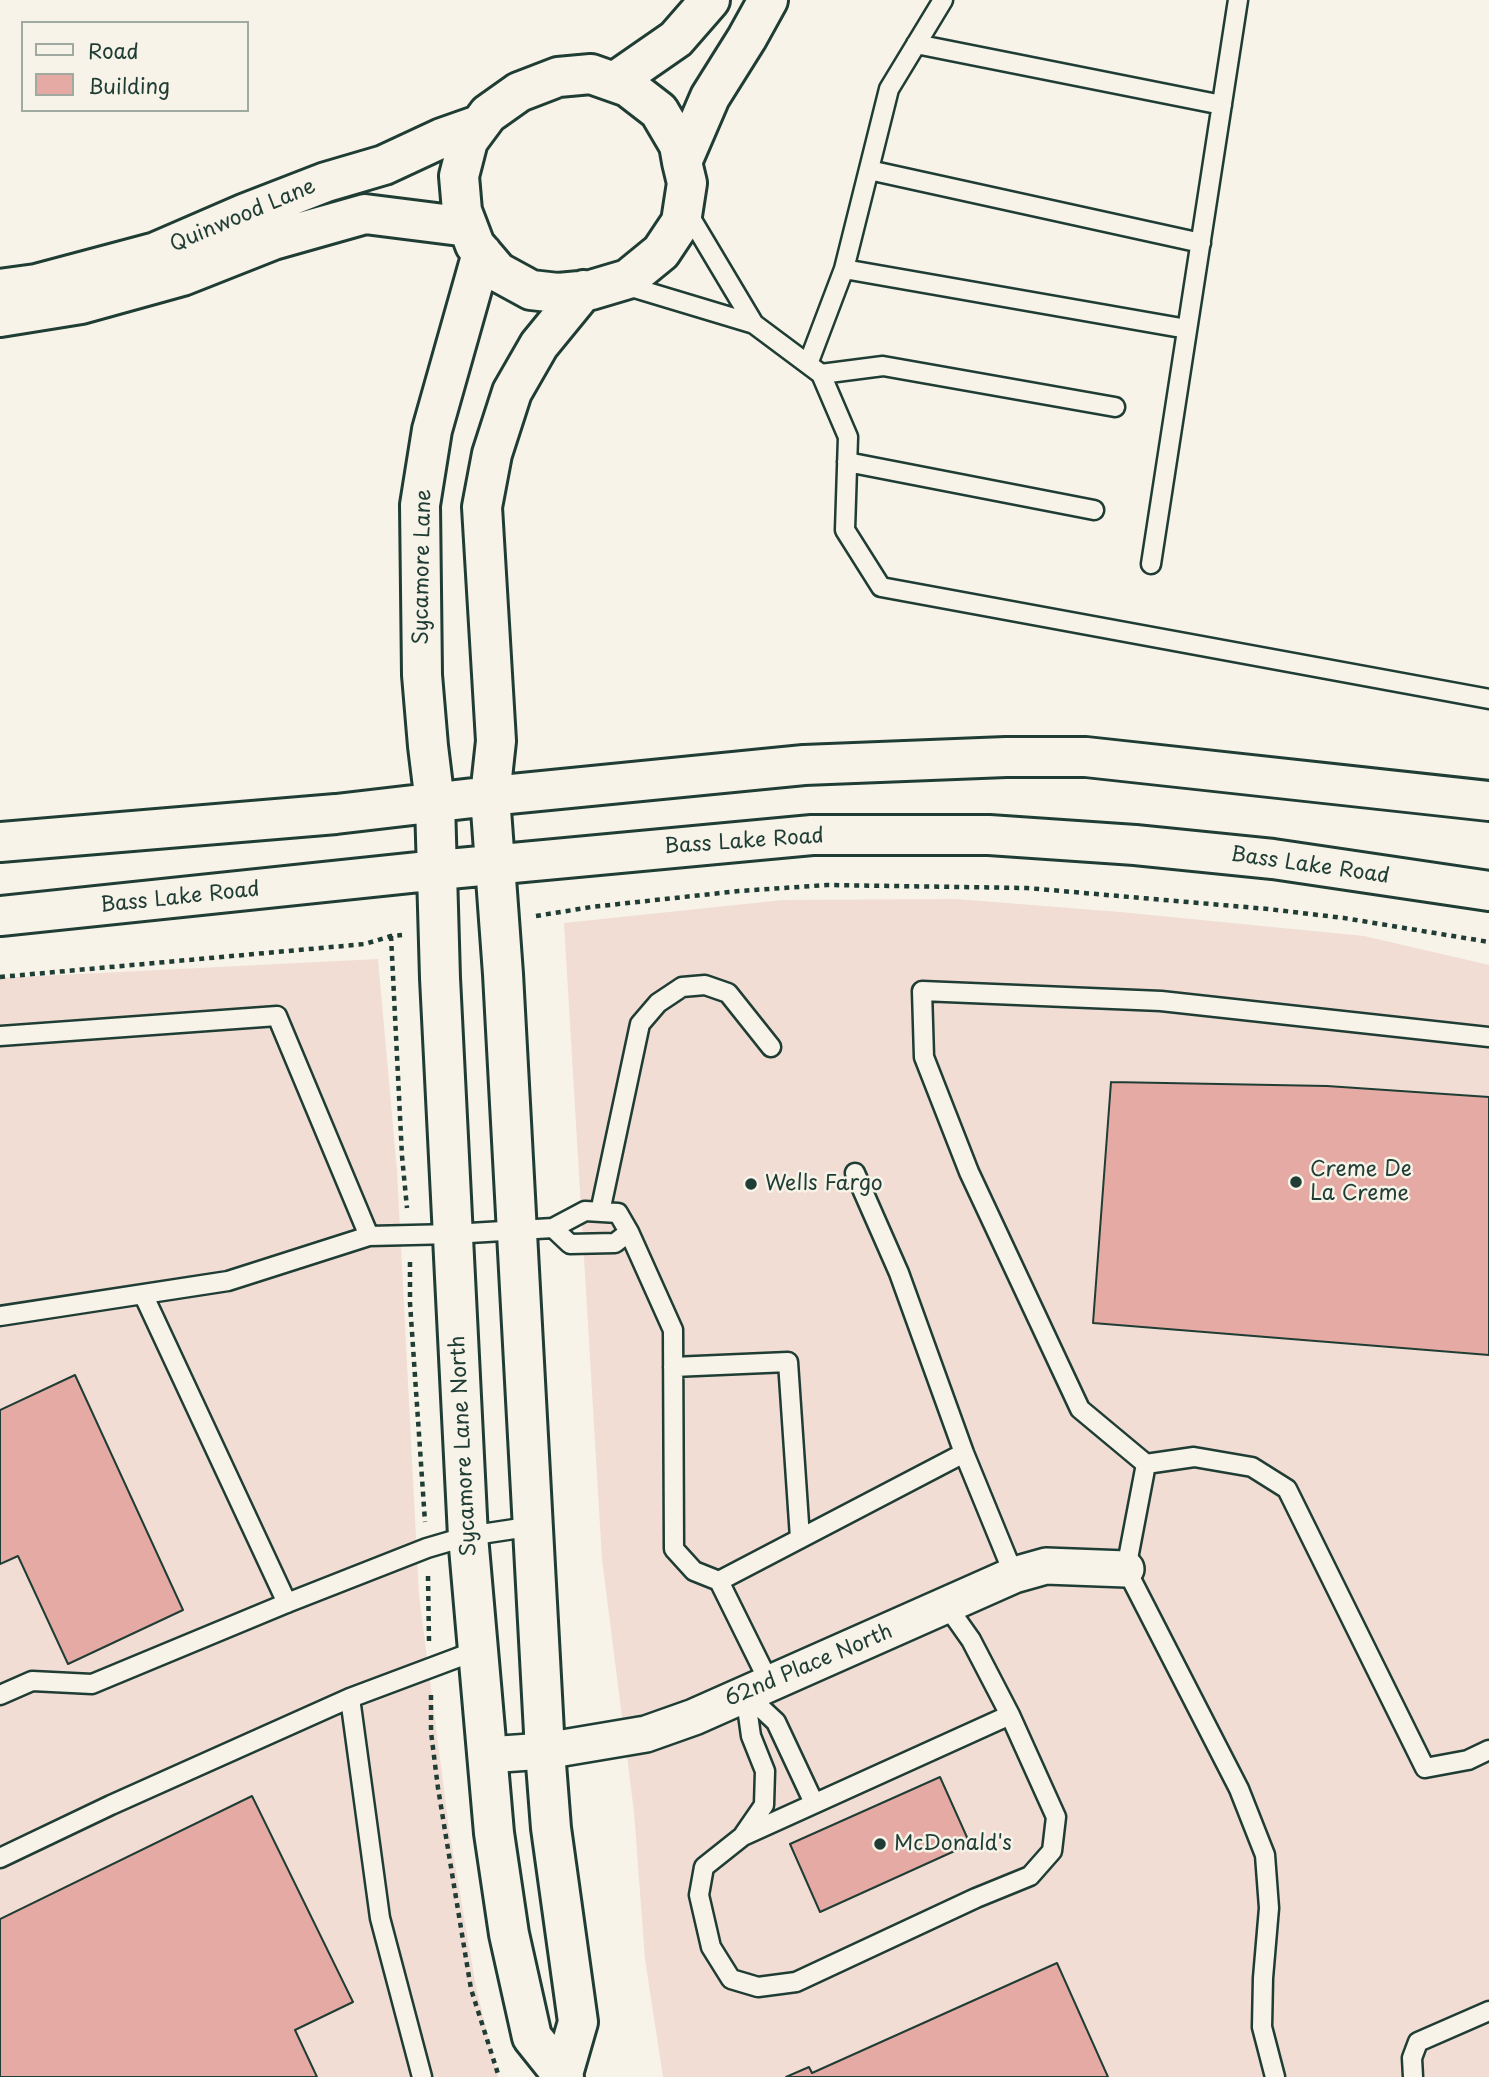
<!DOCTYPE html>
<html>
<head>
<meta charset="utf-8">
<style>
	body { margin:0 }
	#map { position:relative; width:1489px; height:2077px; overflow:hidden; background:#f7f3e8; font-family:"Playpen Sans",sans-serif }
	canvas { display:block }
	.legend { position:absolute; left:21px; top:21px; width:228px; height:91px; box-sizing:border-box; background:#f7f3e8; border:2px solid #a1aaa0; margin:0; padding:9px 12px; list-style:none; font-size:21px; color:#1f3d34 }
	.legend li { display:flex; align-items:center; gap:14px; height:35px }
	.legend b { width:35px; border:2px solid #a1aaa0 }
</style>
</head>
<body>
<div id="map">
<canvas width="1489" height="2077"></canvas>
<ul class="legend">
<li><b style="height:9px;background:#f7f3e8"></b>Road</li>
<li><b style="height:19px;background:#e4aaa3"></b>Building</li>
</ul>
</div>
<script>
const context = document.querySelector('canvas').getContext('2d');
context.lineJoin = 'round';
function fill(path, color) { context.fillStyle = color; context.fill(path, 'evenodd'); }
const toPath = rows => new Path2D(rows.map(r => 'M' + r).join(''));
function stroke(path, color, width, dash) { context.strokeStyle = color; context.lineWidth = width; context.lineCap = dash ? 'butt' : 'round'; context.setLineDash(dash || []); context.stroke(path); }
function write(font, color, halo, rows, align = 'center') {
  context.font = font + ' "Playpen Sans",sans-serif'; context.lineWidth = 5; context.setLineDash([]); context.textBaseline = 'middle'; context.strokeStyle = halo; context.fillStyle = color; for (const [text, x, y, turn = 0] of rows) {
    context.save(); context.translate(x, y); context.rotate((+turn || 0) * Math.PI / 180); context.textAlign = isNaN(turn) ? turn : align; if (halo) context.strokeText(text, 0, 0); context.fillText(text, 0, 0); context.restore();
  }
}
const built = toPath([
	[956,899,1120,912,1364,936,1489,965,1489,2077,663,2077,645,1959,634,1812,602,1559,564,923,783,900],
	[378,959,397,1171,419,1595,449,1829,476,1987,498,2077,0,2077,0,978]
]);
const building = toPath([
	[1111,1082,1327,1086,1489,1097,1489,1355,1093,1323,1111,1082],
	[75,1375,183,1610,68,1664,18,1556,0,1564,0,1410,75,1375],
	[940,1777,970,1844,820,1912,790,1844,940,1777],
	[252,1796,353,2002,295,2030,317,2077,0,2077,0,1919,252,1796],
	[1057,1963,1108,2077,786,2077,809,2067,812,2073,1057,1963]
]);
const path = toPath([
	[536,916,591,907,739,891,827,885,1027,888,1268,909,1344,918,1489,942],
	[391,936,402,1156,407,1208],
	[0,977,365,944,391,936,402,935],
	[410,1262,410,1303,425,1522],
	[428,1576,429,1641],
	[431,1695,431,1732,438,1788,471,1989,499,2077]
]);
const lane = toPath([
	[916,44,1222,105],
	[869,170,1201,243],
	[686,210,754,324],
	[844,269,889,89,943,0],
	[621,284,754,324,821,374,848,437,845,530,881,587,1489,699],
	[808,364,844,269,1187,329],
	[821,374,883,366,1115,407],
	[847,462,1094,510],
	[1151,564,1238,0],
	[0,1036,277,1016,369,1236],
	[1489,1037,1161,1001,922,991,924,1057,969,1172,1080,1409,1146,1464,1194,1457,1252,1467,1287,1489,1425,1768,1468,1760,1489,1750],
	[855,1173,899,1273,964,1453,1014,1575],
	[600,1212,640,1024,658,1003,682,987,705,985,728,993,771,1047],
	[553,1228,570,1244,615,1243,629,1232],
	[143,1294,287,1603],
	[0,1316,228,1281,369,1236,453,1234,553,1228,585,1211,618,1213,629,1232,673,1330,674,1549,694,1571,719,1581,770,1684],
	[673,1367,788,1362,800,1538],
	[1146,1464,1126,1569,1239,1789,1265,1855,1269,1908,1263,1978,1262,2027,1275,2077],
	[719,1581,964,1453],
	[947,1606,971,1640,1010,1715,1056,1817,1052,1851,1030,1876,976,1898,796,1982,758,1987,731,1979,711,1947,699,1895,704,1867,743,1836,1010,1715],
	[745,1693,776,1722,814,1803],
	[0,1695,32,1681,92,1684,287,1603,427,1548,468,1536,534,1526],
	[350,1698,380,1918,422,2077],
	[744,1834,764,1805,765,1771,751,1736,745,1693],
	[0,1858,111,1805,350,1698,478,1650],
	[1413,2077,1412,2058,1418,2042,1489,2011]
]);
const street = toPath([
	[487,1755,545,1751,646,1734,694,1717,1014,1575,1046,1566,1126,1569]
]);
const secondary = toPath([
	[591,74,628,87,659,111,679,145,682,162,687,183,681,222,661,252,628,279,591,290,558,293,531,290,498,272,475,245,462,211,459,176,468,141,488,114,519,92,558,77,591,74],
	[614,82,676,39,710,0],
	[682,162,710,97,747,38,768,0],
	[482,253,432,430,420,505,422,675,428,746,435,803,440,978,468,1536,494,1833,509,1934,532,2037,564,2077],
	[0,289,36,284,156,252,246,213,326,182,384,165,442,138,479,125],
	[0,317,81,304,182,276,273,240,365,214,468,227],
	[0,842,336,814,490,796,804,765,1006,757,1086,757,1489,801],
	[0,916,438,870,812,835,989,835,1135,845,1273,859,1489,891],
	[563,2074,578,2022,551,1828,545,1751,503,974,490,796,496,741,482,507,492,454,512,392,539,345,584,290]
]);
const markers = [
	[1296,1182,7,"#1f3d34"],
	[751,1184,7,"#1f3d34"],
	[880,1844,7,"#1f3d34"]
];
const streetNames = [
	["Quinwood Lane",243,216,-23],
	["Sycamore Lane",423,567,-89],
	["Bass Lake Road",744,842,-4],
	["Bass Lake Road",1310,866,8],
	["Bass Lake Road",180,898,-6],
	["Sycamore Lane North",464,1446,-93],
	["62nd Place North",809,1666,-23]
];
const poiNames = [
	["Creme De",1310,1170],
	["La Creme",1310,1194],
	["Wells Fargo",765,1184],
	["McDonald's",894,1844]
];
fill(built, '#f1ddd3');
fill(building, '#e4aaa3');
stroke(building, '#1f3d34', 2);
stroke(lane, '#1f3d34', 23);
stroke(street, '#1f3d34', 40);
stroke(secondary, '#1f3d34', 44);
stroke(path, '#1f3d34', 4.5, [5, 5]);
stroke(lane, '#f7f3e8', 18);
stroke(street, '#f7f3e8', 35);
stroke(secondary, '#f7f3e8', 38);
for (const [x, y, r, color] of markers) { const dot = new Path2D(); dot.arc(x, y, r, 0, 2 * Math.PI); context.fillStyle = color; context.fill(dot); stroke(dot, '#f7f3e8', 2.5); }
write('21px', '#1f3d34', '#f7f3e8', streetNames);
write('21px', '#1f3d34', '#f7f3e8', poiNames, 'left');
</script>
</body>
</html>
